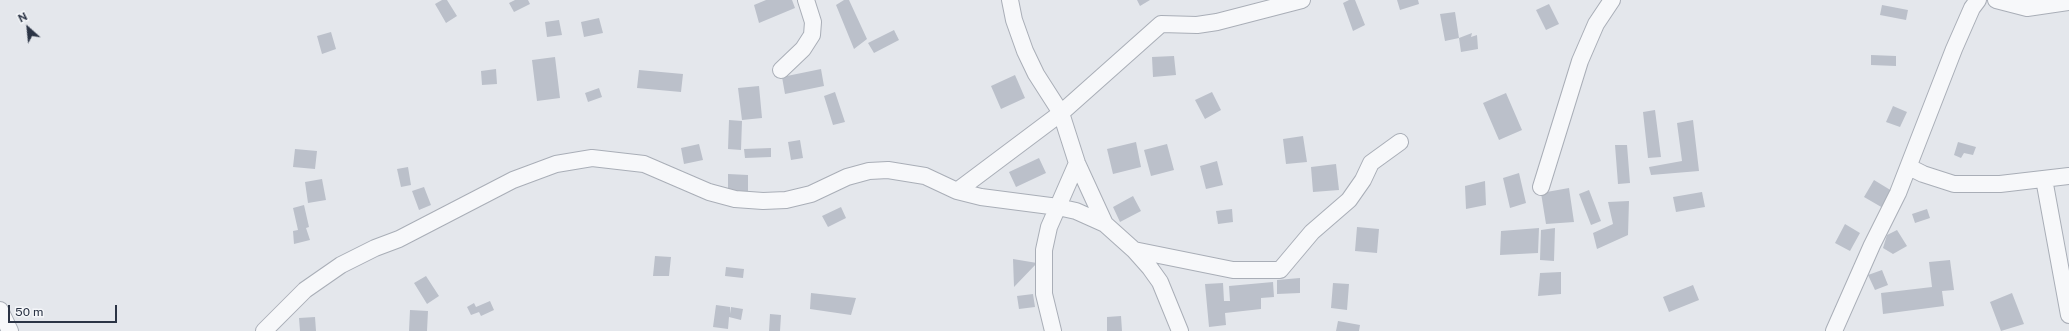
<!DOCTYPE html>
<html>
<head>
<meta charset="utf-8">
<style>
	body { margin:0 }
	#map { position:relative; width:2069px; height:331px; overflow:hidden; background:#e4e7ec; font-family:"Public Sans",sans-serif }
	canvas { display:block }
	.north { position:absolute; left:8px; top:8px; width:40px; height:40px; -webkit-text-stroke:3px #f4f6f9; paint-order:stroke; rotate:333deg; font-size:11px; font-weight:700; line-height:16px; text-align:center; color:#2b3445 }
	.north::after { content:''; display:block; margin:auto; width:14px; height:18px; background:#2b3445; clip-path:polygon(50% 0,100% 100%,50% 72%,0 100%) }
	.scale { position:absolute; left:8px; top:305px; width:109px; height:18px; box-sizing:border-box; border:2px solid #2b3445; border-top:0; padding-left:5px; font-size:12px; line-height:14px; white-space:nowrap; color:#2b3445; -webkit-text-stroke:3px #f4f6f9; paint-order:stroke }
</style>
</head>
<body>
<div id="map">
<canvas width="2069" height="331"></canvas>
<div class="north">N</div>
<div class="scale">50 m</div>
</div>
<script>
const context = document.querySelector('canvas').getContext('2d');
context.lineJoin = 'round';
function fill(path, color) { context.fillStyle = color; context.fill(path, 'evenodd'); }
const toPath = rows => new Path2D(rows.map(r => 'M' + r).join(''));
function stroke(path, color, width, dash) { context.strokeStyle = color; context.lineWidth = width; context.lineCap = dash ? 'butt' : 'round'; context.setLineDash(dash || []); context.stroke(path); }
const building = toPath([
	[442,0,447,0,457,16,446,23,435,4],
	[515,0,528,0,530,4,514,12,509,3],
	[766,0,792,0,795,8,759,23,754,5],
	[844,0,849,0,867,39,854,49,836,5],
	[1137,0,1150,0,1140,6],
	[1349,0,1355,0,1365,25,1353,31,1343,3],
	[1397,0,1418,0,1419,4,1400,10],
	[1549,4,1559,24,1546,30,1536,10],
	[1882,5,1908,10,1906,20,1880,15],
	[1455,12,1459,38,1445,41,1440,14],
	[599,18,603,33,584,37,581,22],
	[559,20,562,35,547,37,545,22],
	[894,30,899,40,874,53,868,43],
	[331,32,336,49,322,54,317,36],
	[1472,33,1471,37,1477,35,1478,49,1461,52,1459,38],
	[1871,55,1896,56,1896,66,1871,65],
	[1174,56,1176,75,1153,77,1152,57],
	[555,57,560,98,537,101,532,60],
	[496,69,497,84,482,85,481,71],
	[821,69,824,86,785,94,782,77],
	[639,70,683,74,681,92,637,88],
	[1015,75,1025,98,1001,109,991,86],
	[759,86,762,118,742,120,738,88],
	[599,88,602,97,588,102,585,93],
	[835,92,845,122,833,125,824,96],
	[1212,92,1221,110,1205,119,1195,100],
	[1506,93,1522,130,1499,140,1483,103],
	[1893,106,1907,112,1900,127,1886,122],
	[1655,110,1661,157,1648,158,1643,112],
	[729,120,742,121,741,150,728,149],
	[1693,120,1699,171,1651,175,1649,167,1682,161,1677,123],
	[1303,136,1307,162,1286,164,1283,139],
	[800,140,803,158,791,160,788,142],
	[1136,142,1141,167,1113,174,1107,149],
	[1958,142,1976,147,1973,155,1964,153,1961,158,1954,155],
	[699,144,703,160,684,164,681,148],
	[1167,144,1174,170,1151,176,1144,150],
	[1615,145,1627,145,1630,183,1618,184],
	[771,148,771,157,745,158,744,149],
	[295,149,317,151,315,169,293,167],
	[1039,158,1046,173,1016,187,1009,172],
	[1217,161,1223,185,1206,189,1200,166],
	[1336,164,1339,190,1313,192,1311,167],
	[408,167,411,185,401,187,397,169],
	[1519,173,1526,203,1510,208,1503,178],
	[728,174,748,175,748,194,728,193],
	[322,179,326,200,308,203,305,182],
	[1874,180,1892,191,1883,208,1864,197],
	[1485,181,1486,205,1466,209,1465,186],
	[424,187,431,205,419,210,412,191],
	[1569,188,1574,222,1546,224,1541,193],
	[1589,190,1601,221,1591,225,1579,194],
	[1702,192,1705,207,1676,212,1673,197],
	[1133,196,1141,211,1120,222,1113,207],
	[1629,201,1628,235,1597,249,1593,233,1613,224,1608,202],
	[304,205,309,227,306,228,310,240,294,244,293,231,298,230,293,208],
	[841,207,846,218,828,227,822,216],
	[1232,209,1233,222,1218,224,1216,211],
	[1927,209,1930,218,1915,223,1912,214],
	[1845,224,1860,233,1850,251,1835,243],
	[1357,227,1379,229,1377,253,1355,251],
	[1539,228,1538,253,1500,255,1501,231],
	[1555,228,1554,261,1540,260,1541,230],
	[1897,230,1907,246,1893,254,1883,248,1887,235],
	[655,256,671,257,669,276,653,276],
	[1013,259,1037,263,1014,287],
	[1950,260,1954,290,1942,291,1944,306,1883,314,1881,293,1932,287,1929,262],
	[726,267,744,269,743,278,725,276],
	[1882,270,1888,285,1875,290,1868,275],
	[1561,272,1561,294,1538,296,1540,273],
	[426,276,439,296,427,304,414,283],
	[1300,278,1300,293,1277,294,1277,280],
	[1273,282,1274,297,1261,298,1261,309,1225,313,1226,325,1209,327,1205,284,1223,283,1224,301,1230,301,1229,286],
	[1333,283,1349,284,1347,310,1331,308],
	[1693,285,1699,300,1669,312,1663,297],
	[811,293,856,298,851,315,810,309],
	[2012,293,2024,324,2001,331,1990,302],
	[1033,294,1035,307,1019,309,1017,296],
	[490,301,494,310,481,316,479,312,471,315,467,307,474,303,476,307],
	[716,305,730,307,730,314,731,307,743,309,741,320,729,317,728,329,713,327],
	[410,310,428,311,427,331,409,331],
	[770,314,781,315,780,331,769,331],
	[1121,316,1122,331,1107,331,1107,317],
	[315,317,316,331,300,331,299,318],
	[1338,321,1360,325,1359,331,1336,331]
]);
const street = toPath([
	[1010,0,1014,20,1025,51,1036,74,1061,113,1077,163,1105,224],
	[1996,0,2027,8,2069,2],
	[781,70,803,49,812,35,813,22,806,0],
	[1909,167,1923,174,1954,184,2000,184,2069,176],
	[2044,179,2069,315],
	[1541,187,1580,61,1596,24,1612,0],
	[957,191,1061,113,1161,24,1197,25,1217,22,1302,0],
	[1134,250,1233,270,1280,270,1312,232,1349,200,1363,180,1371,163,1400,142],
	[0,310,10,331],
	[264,331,305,290,341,265,375,248,399,239,513,180,556,164,592,158,644,164,709,192,735,199,763,201,786,200,811,194,847,177,869,171,888,170,925,176,957,191,981,197,1058,207,1076,211,1105,224,1134,250,1150,268,1160,282,1180,331],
	[1053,331,1044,294,1044,250,1049,227,1077,163],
	[1834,331,1872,245,1898,193,1954,49,1972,8,1978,0]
]);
fill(building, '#bbc0ca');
stroke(street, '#a9aeb7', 18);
stroke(street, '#f7f8fa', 16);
</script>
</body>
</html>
